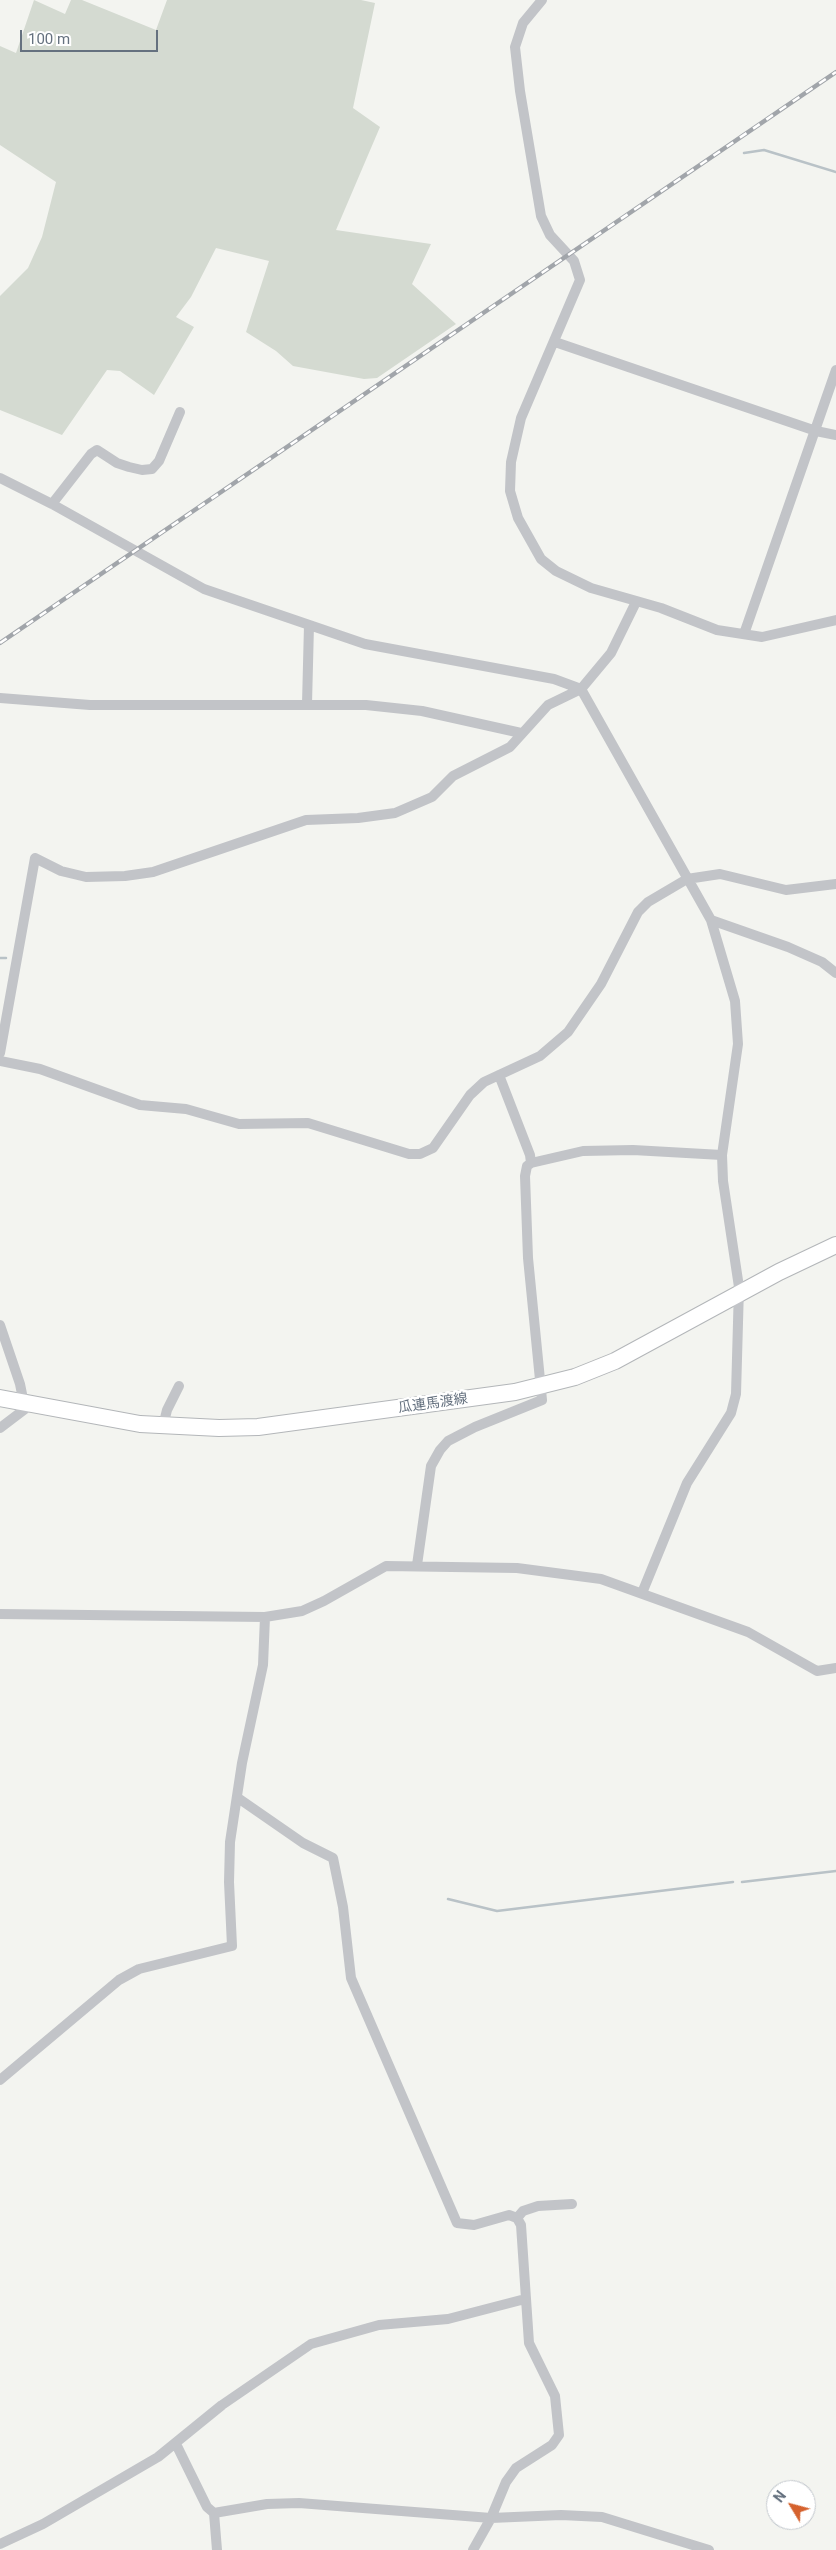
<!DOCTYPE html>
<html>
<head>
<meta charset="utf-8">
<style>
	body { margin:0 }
	#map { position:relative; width:836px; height:2550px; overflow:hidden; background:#f3f4f0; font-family:Roboto,sans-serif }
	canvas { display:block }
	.north { position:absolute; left:766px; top:2480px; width:50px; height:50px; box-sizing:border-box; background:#fff; border:1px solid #c1c6cc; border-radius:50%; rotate:307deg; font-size:14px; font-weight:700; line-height:20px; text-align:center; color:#65717f }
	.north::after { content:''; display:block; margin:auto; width:18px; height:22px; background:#d5622e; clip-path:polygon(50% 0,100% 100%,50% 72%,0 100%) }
	.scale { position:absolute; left:20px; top:30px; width:138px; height:22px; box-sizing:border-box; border:2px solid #65717f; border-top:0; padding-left:6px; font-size:15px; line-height:18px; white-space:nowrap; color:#65717f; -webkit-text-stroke:4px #fff; paint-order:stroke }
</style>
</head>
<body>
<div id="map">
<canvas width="836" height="2550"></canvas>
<div class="north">N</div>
<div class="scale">100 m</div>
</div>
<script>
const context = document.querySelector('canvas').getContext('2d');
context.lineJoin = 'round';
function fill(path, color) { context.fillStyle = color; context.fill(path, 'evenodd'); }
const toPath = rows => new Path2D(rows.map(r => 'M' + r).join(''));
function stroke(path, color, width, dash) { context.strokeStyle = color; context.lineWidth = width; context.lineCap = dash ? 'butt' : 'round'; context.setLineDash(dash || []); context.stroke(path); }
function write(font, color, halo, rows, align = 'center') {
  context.font = font + ' Roboto,"Noto Sans JP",sans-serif'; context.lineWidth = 5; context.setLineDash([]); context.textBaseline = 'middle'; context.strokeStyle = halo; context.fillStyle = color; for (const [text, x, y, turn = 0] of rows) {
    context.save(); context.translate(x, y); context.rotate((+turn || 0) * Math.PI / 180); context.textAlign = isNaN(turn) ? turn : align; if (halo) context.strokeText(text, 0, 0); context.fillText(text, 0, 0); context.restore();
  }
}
const green = toPath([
	[34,0,65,14,71,0,82,0,156,30,167,0,361,0,375,3,353,108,380,127,336,230,431,244,412,284,456,324,377,378,364,379,293,366,276,351,246,332,269,261,216,248,191,297,176,317,194,327,154,395,120,371,107,370,62,435,0,410,0,296,28,268,42,237,56,182,0,145,0,46,16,53]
]);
const stream = toPath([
	[744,153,764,150,836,172],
	[0,958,6,958],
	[742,1882,836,1871],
	[448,1899,497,1911,733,1882]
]);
const minor = toPath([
	[542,0,523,23,515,47,520,91,541,216,550,235,574,261,580,280,521,418,511,462,510,491,518,518,541,559,556,571,591,588,661,608,717,630,762,637,836,620],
	[555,342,816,431,836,435],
	[0,478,52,504,204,589,365,644,554,679,581,689,711,920,735,1001,738,1044,722,1155,723,1181,739,1287,736,1394,731,1413,687,1483,642,1593],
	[52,504,91,454,97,450,117,463,129,467,142,470,152,469,159,461,180,412],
	[744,634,836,370],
	[0,698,90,705,366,705,422,711,521,733],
	[307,704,309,625],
	[711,920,788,947,822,962,836,973],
	[0,1053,35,858,61,871,86,877,125,876,153,872,306,820,358,818,395,813,432,797,453,776,510,747,548,705,581,689,611,653,636,602],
	[0,1061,40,1069,140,1105,186,1109,239,1124,308,1123,409,1154,420,1154,433,1148,470,1095,484,1082,540,1056,568,1032,601,984,638,912,648,902,687,879,720,874,786,890,836,884],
	[499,1075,530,1155,531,1163],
	[0,1325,20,1384,25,1409,0,1428],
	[163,1426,167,1410,179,1386],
	[417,1565,431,1466,440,1450,448,1441,475,1427,542,1400,528,1258,525,1176,527,1166,531,1163,583,1151,633,1150,722,1155],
	[0,1614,265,1617,302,1611,324,1601,386,1566,517,1568,601,1579,748,1632,817,1671,836,1668],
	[238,1798,303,1843,333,1858,343,1907,351,1978,457,2223,474,2225,509,2215,517,2218,521,2225,529,2343,555,2396,559,2435,552,2445,516,2468,506,2482,491,2518,473,2550],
	[0,2080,119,1980,139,1969,232,1946,229,1882,230,1842,242,1763,263,1665,265,1617],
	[517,2218,523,2211,538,2206,572,2204],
	[176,2444,207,2507,214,2513,267,2504,299,2503,491,2518,561,2515,602,2517,709,2550],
	[214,2513,217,2550],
	[0,2544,43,2524,158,2457,222,2405,311,2344,379,2325,448,2319,525,2299]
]);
const primary = toPath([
	[0,1398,140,1424,219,1428,258,1427,515,1392,575,1377,615,1361,779,1272,836,1245]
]);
const rail = toPath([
	[0,643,836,72]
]);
const streetNames = [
	["瓜連馬渡線",433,1404,-8]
];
fill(green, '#d4dad1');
stroke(stream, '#b9c2c7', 2.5);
stroke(primary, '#b3b6b9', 18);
stroke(minor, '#c2c4c8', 10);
stroke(primary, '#fff', 16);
stroke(rail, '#a1a5aa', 4.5);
stroke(rail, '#fff', 2.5, [8]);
write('14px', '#65717f', '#fff', streetNames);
</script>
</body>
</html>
